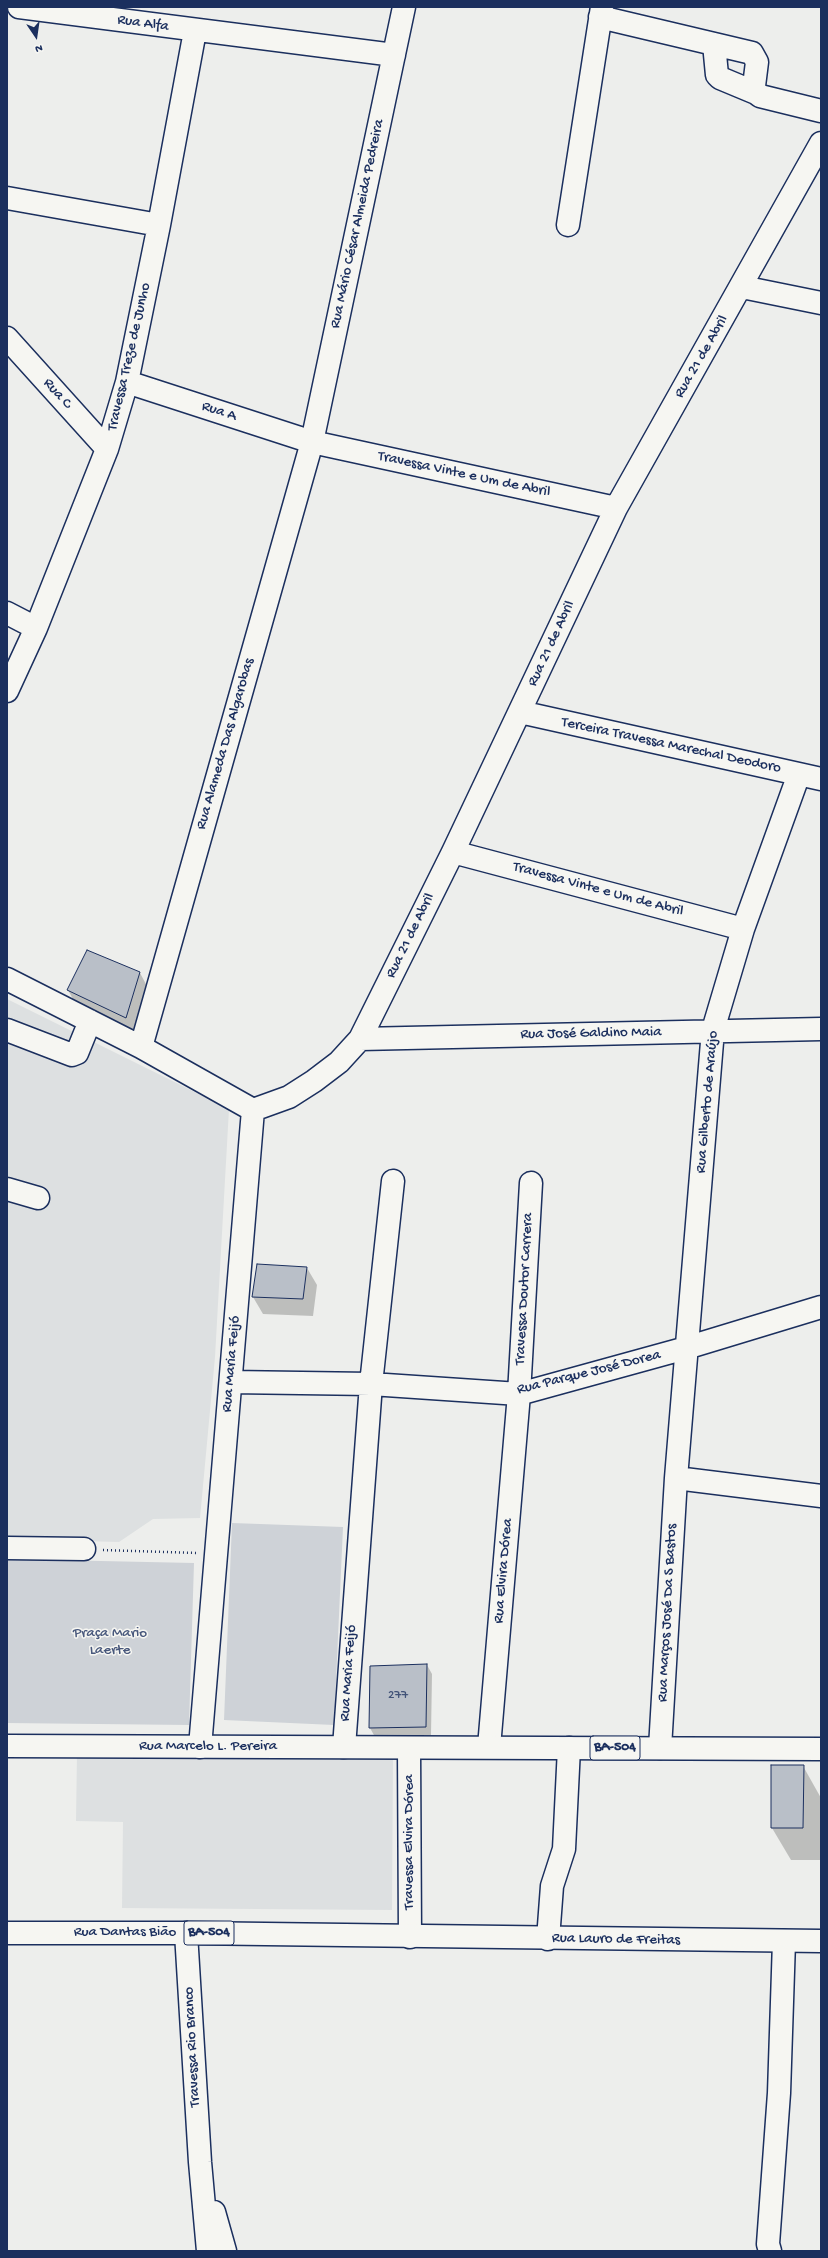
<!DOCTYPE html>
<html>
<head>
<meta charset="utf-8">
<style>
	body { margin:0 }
	#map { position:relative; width:828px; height:2258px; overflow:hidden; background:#edeeec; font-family:"Gochi Hand",sans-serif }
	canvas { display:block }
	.frame { position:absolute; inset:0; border:8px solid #1b2f5e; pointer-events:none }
	.north { position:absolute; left:16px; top:16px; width:40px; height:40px; -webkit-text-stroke:3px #f6f6f2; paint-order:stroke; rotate:167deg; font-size:11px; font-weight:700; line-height:16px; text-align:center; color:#1b2f5e }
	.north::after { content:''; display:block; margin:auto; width:14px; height:18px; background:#1b2f5e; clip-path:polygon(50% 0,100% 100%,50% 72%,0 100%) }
</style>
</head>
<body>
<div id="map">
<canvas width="828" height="2258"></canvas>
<div class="frame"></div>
<div class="north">N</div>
</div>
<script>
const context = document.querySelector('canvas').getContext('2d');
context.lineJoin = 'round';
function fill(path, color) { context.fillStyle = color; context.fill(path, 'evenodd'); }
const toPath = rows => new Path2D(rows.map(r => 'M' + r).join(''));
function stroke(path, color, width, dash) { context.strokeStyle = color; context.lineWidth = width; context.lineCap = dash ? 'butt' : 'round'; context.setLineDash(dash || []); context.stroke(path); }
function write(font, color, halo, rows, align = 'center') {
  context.font = font + ' "Gochi Hand",sans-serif'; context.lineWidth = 3; context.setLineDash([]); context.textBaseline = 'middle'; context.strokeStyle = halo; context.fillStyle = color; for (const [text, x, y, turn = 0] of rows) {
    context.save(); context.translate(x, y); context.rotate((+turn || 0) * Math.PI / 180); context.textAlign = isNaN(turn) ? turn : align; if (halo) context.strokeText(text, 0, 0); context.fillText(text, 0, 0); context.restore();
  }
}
const built = toPath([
	[7,999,229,1109,215,1357,200,1518,153,1519,119,1542,7,1539],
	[77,1753,393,1756,392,1910,122,1908,123,1822,76,1821]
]);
const green = toPath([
	[232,1523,343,1527,334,1725,224,1720],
	[7,1559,194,1563,189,1725,7,1723]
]);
const shadow = toPath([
	[140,973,147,986,133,1031,75,1003,68,990],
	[307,1268,317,1285,313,1316,263,1314,253,1297],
	[427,1665,432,1674,431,1735,375,1737,370,1728,371,1667],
	[803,1766,821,1798,821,1860,791,1860,772,1828]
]);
const building = toPath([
	[87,950,140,972,126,1018,67,990,87,950],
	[257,1264,307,1267,303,1299,252,1297,257,1264],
	[427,1664,426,1727,369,1728,370,1666,427,1664],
	[771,1765,804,1765,803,1828,771,1828,771,1765]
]);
const path = toPath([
	[103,1550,198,1553]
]);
const minor = toPath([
	[19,7,394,55],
	[600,17,752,53,757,62,754,86,756,93,760,96,821,111],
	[714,44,717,75,720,78,756,93],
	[7,198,159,225],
	[568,225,602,7],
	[742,287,821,303],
	[7,338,107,449],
	[127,382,312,442,616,508],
	[7,613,36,628],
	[7,691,36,628,107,449,127,382,159,225,195,31],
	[520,712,821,779],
	[453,852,743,929],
	[7,979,141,1047,253,1110,200,1747],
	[7,1030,72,1055,77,1053,90,1021],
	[360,1039,821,1029],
	[141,1047,312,442,404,7],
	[253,1110,289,1097,314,1081,339,1062,360,1039,453,852,616,508,821,143],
	[7,1189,38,1198],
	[231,1382,371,1384,519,1394,686,1348,821,1307],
	[676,1478,821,1496],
	[7,1548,84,1549],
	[344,1747,371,1384,393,1181],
	[489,1747,519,1394,531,1183],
	[409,1748,410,1937],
	[660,1748,676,1478,713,1030,743,929,799,774],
	[186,1933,200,2162,208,2251],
	[548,1939,552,1886,564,1849,569,1748],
	[214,2212,225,2251],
	[770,2251,768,2244,779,2093,784,1941]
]);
const major = toPath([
	[7,1746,821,1749],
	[7,1933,186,1933,821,1941]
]);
const numberNames = [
	["277",398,1696]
];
const shields = [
	[615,1748,50],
	[209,1933,50]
];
const shieldNames = [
	["BA-504",615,1748],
	["BA-504",209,1933]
];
const streetNames = [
	["Rua Alfa",143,24,8],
	["Rua Mário César Almeida Pedreira",358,224,-78],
	["Travessa Treze de Junho",130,357,-77],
	["Rua 21 de Abril",702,357,-60],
	["Rua C",57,394,48],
	["Rua A",219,412,18],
	["Travessa Vinte e Um de Abril",464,475,12],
	["Rua 21 de Abril",552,644,-65],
	["Rua Alameda Das Algarobas",226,744,-74],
	["Terceira Travessa Marechal Deodoro",671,746,12],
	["Travessa Vinte e Um de Abril",598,890,15],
	["Rua 21 de Abril",411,936,-64],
	["Rua José Galdino Maia",591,1034,-1],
	["Rua Gilberto de Araújo",708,1102,-85],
	["Travessa Doutor Carrera",525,1289,-87],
	["Rua Maria Feijó",232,1364,-85],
	["Rua Parque José Dorea",589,1373,-14],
	["Rua Elvira Dórea",504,1571,-85],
	["Rua Marços José Da S Bastos",668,1613,-87],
	["Rua Maria Feijó",349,1673,-86],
	["Rua Marcelo L. Pereira",208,1747],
	["Travessa Elvira Dórea",410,1842,-90],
	["Rua Dantas Bião",125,1933],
	["Rua Lauro de Freitas",616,1940,1],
	["Travessa Rio Branco",193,2047,-93]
];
const parkNames = [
	["Praça Mario",110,1634],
	["Laerte",110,1651]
];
fill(built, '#dde0e1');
fill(green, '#ced2d7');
fill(shadow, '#0003');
fill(building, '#b9bfc8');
stroke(building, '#1b2f5e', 1);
stroke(minor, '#1b2f5e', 25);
stroke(major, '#1b2f5e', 25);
stroke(path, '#1b2f5e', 2.5, [1, 3]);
stroke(minor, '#f6f6f2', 22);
stroke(major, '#f6f6f2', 22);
write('13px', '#425378', null, numberNames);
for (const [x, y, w] of shields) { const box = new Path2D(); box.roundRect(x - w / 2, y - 12, w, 24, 3); context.fillStyle = '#f6f6f2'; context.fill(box); stroke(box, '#1b2f5e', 1); }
write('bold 14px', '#1b2f5e', null, shieldNames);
write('15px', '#1b2f5e', '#f6f6f2', streetNames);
write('15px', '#48587c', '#f6f6f2', parkNames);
</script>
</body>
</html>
